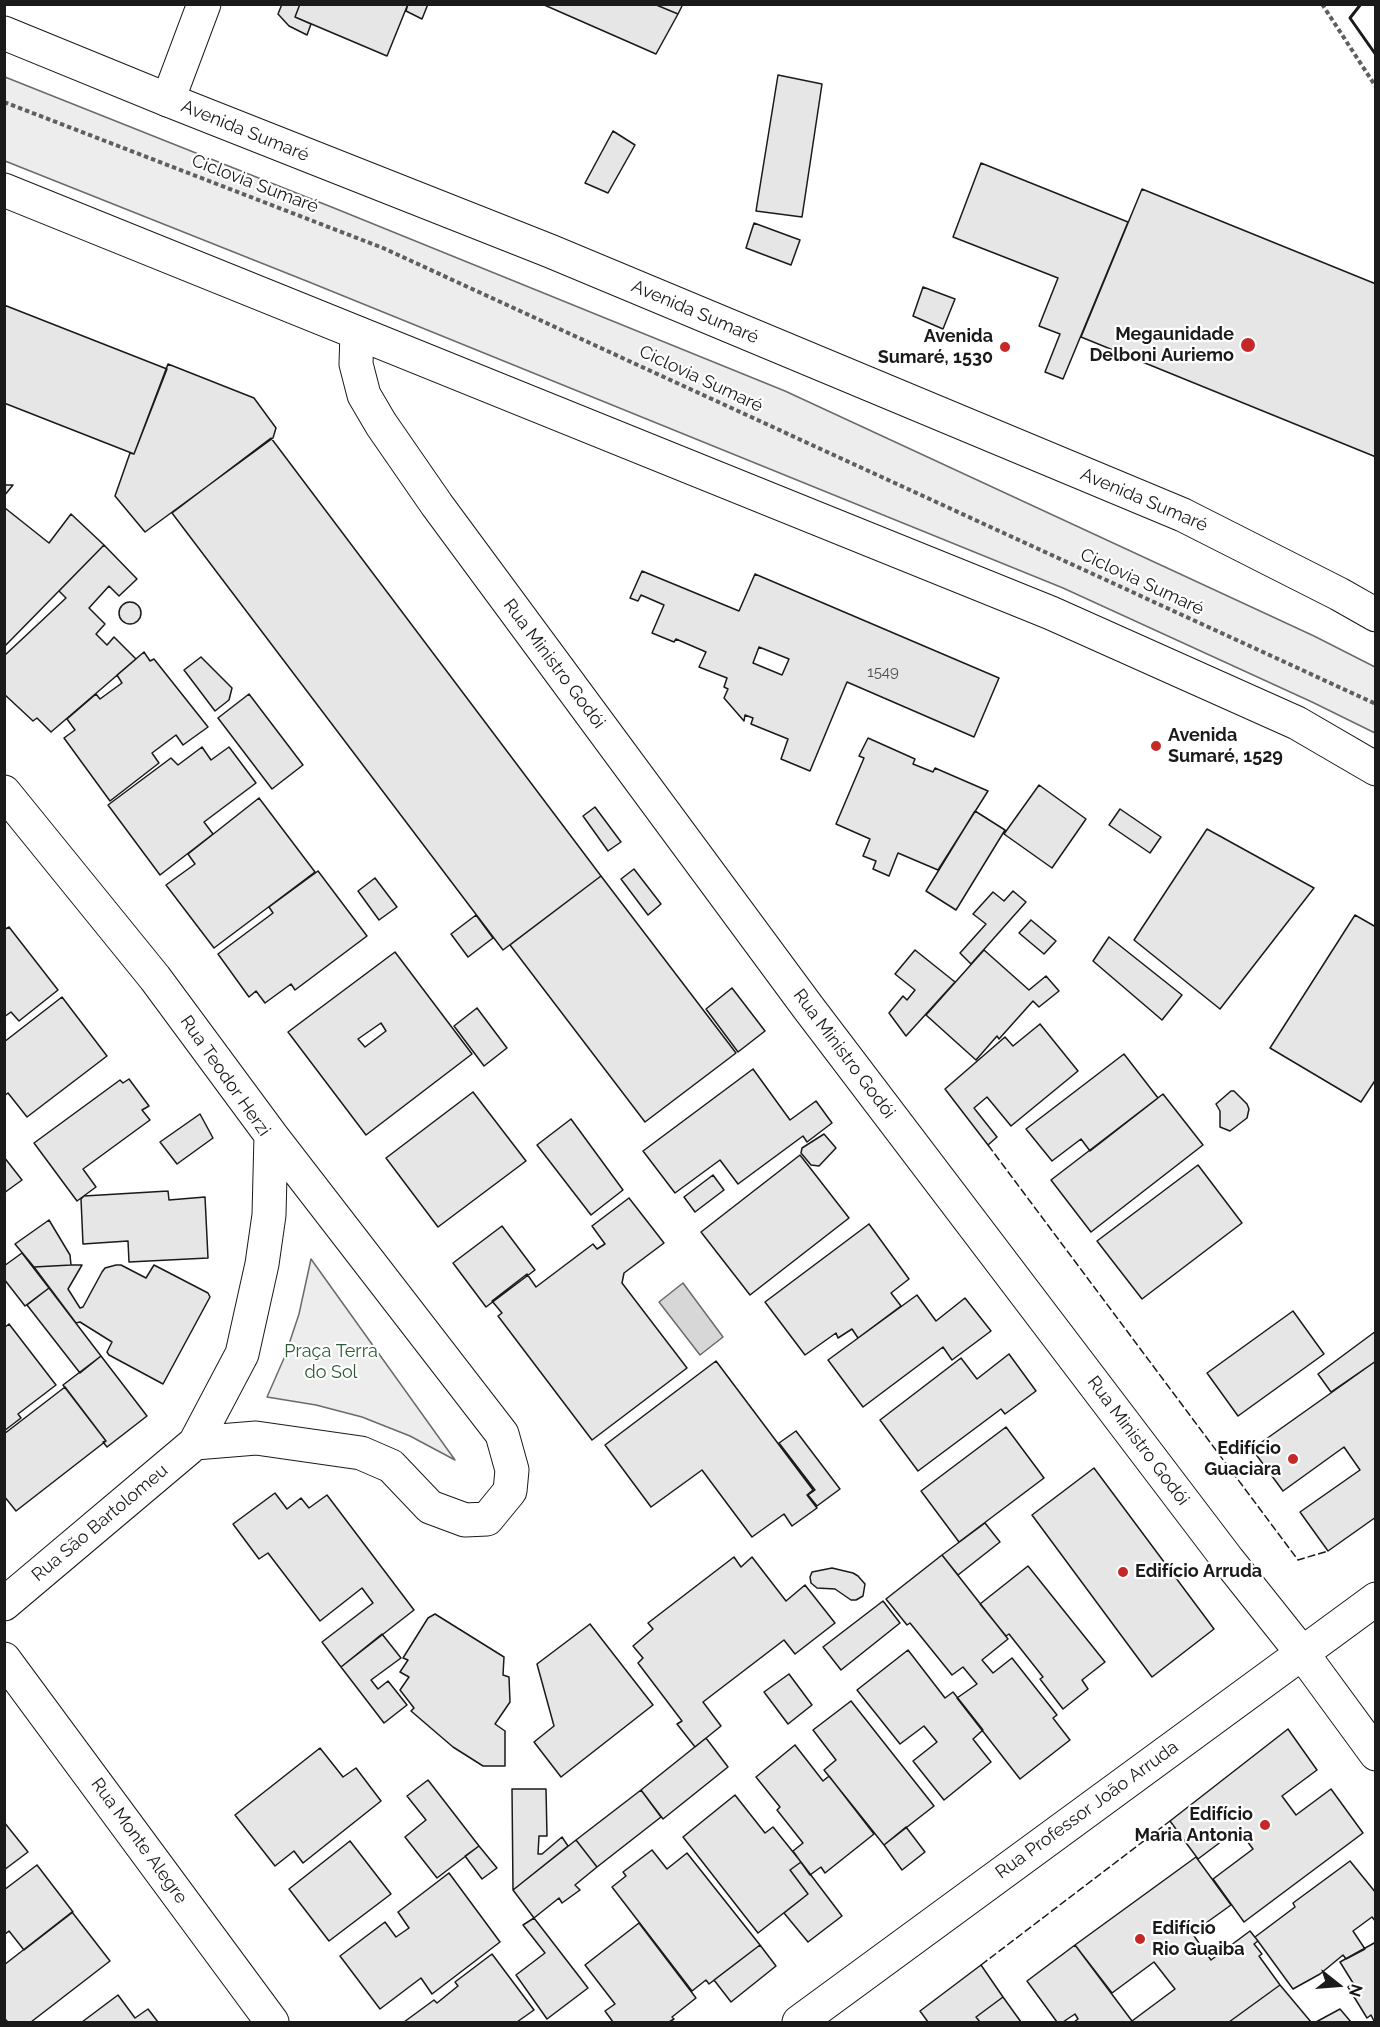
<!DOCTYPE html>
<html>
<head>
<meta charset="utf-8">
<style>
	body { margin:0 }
	#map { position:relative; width:1380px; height:2027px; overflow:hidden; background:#fff; font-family:Raleway,sans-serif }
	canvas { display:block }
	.frame { position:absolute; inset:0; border:6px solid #1a1a1a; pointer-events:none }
	.north { position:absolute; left:1308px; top:1955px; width:60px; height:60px; -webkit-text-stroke:4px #fff; paint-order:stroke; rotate:107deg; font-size:16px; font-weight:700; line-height:24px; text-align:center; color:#1a1a1a }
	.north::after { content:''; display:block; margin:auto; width:21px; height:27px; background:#1a1a1a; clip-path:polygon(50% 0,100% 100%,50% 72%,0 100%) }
</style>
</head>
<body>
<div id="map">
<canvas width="1380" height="2027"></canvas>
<div class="frame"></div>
<div class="north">N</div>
</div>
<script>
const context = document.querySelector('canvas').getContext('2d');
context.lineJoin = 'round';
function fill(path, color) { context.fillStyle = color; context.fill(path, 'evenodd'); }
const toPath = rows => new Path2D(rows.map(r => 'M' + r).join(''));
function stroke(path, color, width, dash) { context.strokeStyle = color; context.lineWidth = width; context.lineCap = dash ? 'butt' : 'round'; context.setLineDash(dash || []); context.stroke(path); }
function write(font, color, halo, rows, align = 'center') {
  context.font = font + ' Raleway,sans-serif'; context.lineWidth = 4.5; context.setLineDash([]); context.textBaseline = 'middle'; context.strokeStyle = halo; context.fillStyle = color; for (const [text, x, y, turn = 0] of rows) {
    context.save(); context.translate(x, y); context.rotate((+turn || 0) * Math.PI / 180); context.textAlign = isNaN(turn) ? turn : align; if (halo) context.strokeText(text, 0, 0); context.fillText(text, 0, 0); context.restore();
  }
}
const built = toPath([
	[5,77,334,208,785,391,1314,636,1375,667,1375,733,1312,702,1063,588,309,282,5,161,5,77],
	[311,1259,455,1460,410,1436,362,1417,316,1405,267,1397,285,1356,299,1314,311,1259]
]);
const water = toPath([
	[683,1283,723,1337,700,1355,659,1302,683,1283]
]);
const building = toPath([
	[282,4,300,4,295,17,311,24,307,35,289,26,278,14,282,4],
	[300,4,408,4,387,56,295,17,300,4],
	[408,4,428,4,422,19,406,11,408,4],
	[542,4,654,4,678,14,656,54,542,4],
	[654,4,683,4,678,14,654,4],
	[778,75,822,84,802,217,756,211,778,75],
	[613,131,635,145,608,193,585,183,613,131],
	[981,163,1128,222,1063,379,1045,372,1060,334,1039,326,1058,278,953,237,981,163],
	[1142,189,1376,284,1376,457,1081,337,1142,189],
	[754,223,800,240,791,265,746,248,754,223],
	[923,287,955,299,943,329,913,316,923,287],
	[4,305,167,369,134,454,4,403,4,305],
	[168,364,254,398,276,428,273,438,145,532,115,496,130,453,134,454,168,364],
	[271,438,601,876,503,950,172,513,271,438],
	[4,485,13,485,4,496,4,485],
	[5,508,49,543,71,514,104,545,4,647,5,508],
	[104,545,137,579,119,596,109,586,89,608,105,624,96,634,107,645,114,637,136,659,51,732,37,718,33,721,4,694,4,656,66,598,59,591,104,545],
	[642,571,739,611,755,574,999,678,974,737,847,682,810,771,781,759,788,739,751,724,753,718,745,715,744,721,724,698,728,689,724,687,727,678,699,667,706,652,676,639,674,642,652,633,664,605,641,595,638,601,630,598,642,571],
	[759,647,789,659,782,675,753,663,759,647],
	'119 613a11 11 0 1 1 22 0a11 11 0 1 1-22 0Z',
	[144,652,150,661,154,659,208,727,183,745,176,735,152,753,159,763,110,801,64,738,75,730,67,719,96,694,100,699,122,683,117,675,144,652],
	[201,657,232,688,229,700,215,711,184,670,201,657],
	[249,694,303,765,272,789,218,718,249,694],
	[868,738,915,759,913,764,933,772,935,768,988,791,938,870,898,853,889,876,873,869,876,861,863,856,870,839,836,824,864,758,859,756,868,738],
	[202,747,211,760,229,747,256,783,204,822,213,834,160,875,108,805,171,758,178,765,202,747],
	[1039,785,1086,819,1052,868,1004,834,1039,785],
	[259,798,315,872,214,948,166,885,195,864,188,854,259,798],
	[595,807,621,842,608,851,583,816,595,807],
	[1120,809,1161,837,1150,853,1109,825,1120,809],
	[975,811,1005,830,956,910,926,891,975,811],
	[1207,829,1314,888,1220,1009,1134,940,1207,829],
	[634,869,661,904,648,915,621,879,634,869],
	[318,871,367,936,295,990,291,984,265,1003,256,991,249,997,218,954,273,913,269,907,318,871],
	[601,876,736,1053,645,1122,510,945,601,876],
	[375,878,397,907,379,920,358,891,375,878],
	[1013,891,1026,902,971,964,960,953,986,924,973,914,993,892,1004,901,1013,891],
	[476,915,493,938,468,957,451,934,476,915],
	[1355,915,1376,927,1376,1079,1361,1102,1270,1048,1355,915],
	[1031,920,1056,941,1044,954,1019,933,1031,920],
	[9,927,58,990,19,1021,11,1012,4,1017,4,930,9,927],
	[1109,937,1182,995,1162,1020,1093,961,1109,937],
	[915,950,955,982,906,1036,889,1013,903,996,907,1000,915,990,895,974,915,950],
	[984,950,1029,990,1046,976,1059,991,1039,1007,1033,1001,999,1039,997,1036,976,1060,926,1015,984,950],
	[395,952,472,1054,366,1135,288,1032,395,952],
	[381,1023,386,1031,365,1047,358,1039,381,1023],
	[732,988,765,1031,738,1052,706,1009,732,988],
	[62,997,107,1056,27,1117,8,1093,4,1096,4,1042,62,997],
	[477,1008,507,1048,484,1066,454,1026,477,1008],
	[1040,1024,1078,1071,1011,1126,987,1097,974,1108,997,1137,988,1145,945,1089,1005,1037,1013,1046,1040,1024],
	[1124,1054,1158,1098,1090,1151,1081,1139,1052,1161,1026,1129,1124,1054],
	[753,1069,790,1120,816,1101,832,1123,807,1142,803,1136,738,1184,720,1160,675,1193,643,1151,753,1069],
	[129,1079,149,1106,142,1110,150,1120,83,1169,96,1187,77,1201,34,1143,120,1080,123,1083,129,1079],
	[1231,1091,1234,1091,1247,1104,1249,1109,1247,1118,1230,1131,1220,1127,1220,1111,1216,1104,1231,1091],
	[473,1092,526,1161,438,1227,386,1158,473,1092],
	[1163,1094,1203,1145,1091,1232,1051,1180,1163,1094],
	[200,1114,213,1138,177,1164,160,1142,200,1114],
	[571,1119,623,1190,591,1215,537,1145,571,1119],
	[824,1134,836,1148,819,1166,811,1165,801,1153,802,1148,824,1134],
	[800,1155,849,1218,750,1295,701,1232,800,1155],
	[4,1157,22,1180,4,1193,4,1157],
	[1198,1165,1242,1223,1142,1299,1097,1241,1198,1165],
	[713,1175,724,1190,695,1212,684,1197,713,1175],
	[168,1191,169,1200,205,1197,208,1258,129,1262,128,1241,83,1244,81,1199,84,1196,168,1191],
	[629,1198,664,1243,624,1273,622,1283,687,1368,592,1440,498,1316,502,1313,492,1301,527,1274,536,1287,593,1244,597,1249,605,1244,592,1226,629,1198],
	[49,1220,70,1255,71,1265,34,1267,15,1244,49,1220],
	[869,1224,909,1279,891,1293,901,1306,858,1338,852,1329,838,1338,836,1333,805,1355,765,1302,869,1224],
	[502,1226,535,1270,486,1307,453,1263,502,1226],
	[22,1253,49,1288,25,1306,4,1279,4,1266,22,1253],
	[71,1265,82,1265,68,1289,80,1308,83,1307,102,1272,105,1268,116,1265,121,1265,146,1278,154,1265,208,1293,210,1297,163,1384,109,1355,107,1352,112,1342,80,1322,76,1323,34,1267,71,1265],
	[49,1288,101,1356,80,1373,27,1305,49,1288],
	[917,1295,936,1321,965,1298,991,1331,952,1360,943,1347,863,1407,828,1360,917,1295],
	[1293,1311,1324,1354,1238,1416,1207,1373,1293,1311],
	[9,1324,56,1385,18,1414,21,1418,4,1431,4,1328,9,1324],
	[1376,1331,1376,1361,1331,1392,1318,1374,1376,1331],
	[1009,1354,1036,1391,1005,1414,1001,1409,918,1471,880,1420,961,1358,977,1379,1009,1354],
	[101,1356,147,1416,107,1447,103,1442,106,1441,63,1385,101,1356],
	[716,1361,813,1490,807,1495,817,1508,792,1526,784,1514,752,1537,702,1470,651,1507,605,1445,716,1361],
	[1376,1361,1376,1517,1328,1551,1300,1512,1360,1470,1344,1447,1283,1491,1252,1449,1376,1361],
	[65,1387,106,1441,16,1511,4,1496,4,1434,65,1387],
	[1006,1427,1044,1478,959,1542,921,1491,1006,1427],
	[796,1431,840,1489,817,1506,808,1495,815,1490,779,1443,796,1431],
	[1094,1468,1214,1629,1152,1677,1032,1515,1094,1468],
	[275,1493,287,1509,301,1498,309,1508,327,1495,414,1610,341,1667,322,1642,373,1603,362,1588,320,1621,268,1553,259,1559,233,1524,275,1493],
	[985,1523,1000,1542,958,1575,942,1555,985,1523],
	[942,1555,1008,1639,982,1660,993,1673,1012,1658,1057,1715,1053,1718,1070,1740,1020,1779,957,1698,977,1684,963,1667,952,1675,910,1623,907,1625,886,1599,942,1555],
	[734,1557,741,1567,752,1557,786,1601,805,1585,835,1623,795,1654,784,1640,703,1702,721,1726,695,1747,677,1724,682,1721,638,1663,643,1658,633,1646,653,1629,648,1623,734,1557],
	[1028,1566,1105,1662,1082,1680,1088,1689,1063,1709,1040,1679,1043,1677,1009,1634,1006,1636,980,1604,1028,1566],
	[832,1568,853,1573,858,1576,865,1584,863,1596,856,1600,851,1600,835,1589,817,1588,811,1583,810,1577,812,1572,832,1568],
	[883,1601,900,1623,841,1670,823,1647,883,1601],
	[435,1614,504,1657,503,1675,509,1677,510,1702,495,1724,505,1731,505,1766,483,1766,453,1747,411,1711,414,1708,400,1690,409,1677,400,1672,408,1660,403,1658,428,1618,435,1614],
	[590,1624,653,1705,561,1777,534,1742,554,1726,537,1664,590,1624],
	[382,1634,401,1658,371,1680,378,1689,388,1681,407,1705,384,1723,341,1667,382,1634],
	[908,1650,945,1698,953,1692,983,1730,973,1739,991,1762,944,1800,913,1761,937,1742,924,1726,900,1744,857,1690,908,1650],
	[789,1674,812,1705,788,1724,764,1692,789,1674],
	[851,1701,934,1806,884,1845,824,1770,836,1760,813,1730,851,1701],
	[1288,1729,1317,1770,1282,1796,1296,1815,1331,1789,1363,1833,1244,1922,1213,1879,1253,1849,1238,1829,1198,1859,1170,1821,1288,1729],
	[706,1738,728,1767,663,1819,641,1790,706,1738],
	[795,1745,823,1781,829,1776,874,1834,825,1873,821,1867,810,1875,793,1851,803,1843,777,1810,780,1807,756,1777,795,1745],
	[320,1748,343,1777,356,1768,381,1801,303,1863,294,1851,275,1866,235,1815,320,1748],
	[428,1780,479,1846,437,1878,405,1837,426,1820,407,1796,428,1780],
	[512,1789,546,1789,547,1836,539,1836,538,1854,542,1854,562,1837,568,1846,513,1890,512,1789],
	[641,1790,661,1817,597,1867,576,1840,641,1790],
	[735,1795,765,1833,773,1827,801,1862,790,1870,808,1894,758,1933,683,1837,735,1795],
	[4,1822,28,1852,4,1870,4,1822],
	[906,1827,925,1852,902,1870,884,1845,906,1827],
	[576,1840,597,1867,575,1885,580,1890,562,1903,559,1898,534,1918,513,1890,576,1840],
	[350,1841,391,1894,329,1941,289,1889,350,1841],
	[479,1846,497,1868,482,1879,465,1856,479,1846],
	[652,1850,667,1869,687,1853,760,1945,709,1984,706,1980,692,1991,612,1887,626,1876,623,1872,652,1850],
	[1196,1857,1231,1905,1192,1933,1211,1960,1250,1931,1258,1941,1254,1944,1262,1954,1259,1956,1280,1985,1229,2022,1133,2022,1132,2021,1175,1989,1154,1962,1112,1993,1075,1945,1196,1857],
	[1350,1861,1376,1893,1376,1922,1372,1917,1353,1931,1365,1949,1346,1959,1343,1955,1320,1974,1293,1989,1255,1937,1295,1907,1293,1903,1350,1861],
	[801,1862,842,1916,808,1942,784,1913,808,1894,790,1870,801,1862],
	[37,1865,73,1912,24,1950,9,1931,4,1935,4,1890,37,1865],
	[449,1873,500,1942,432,1994,421,1978,380,2009,340,1956,385,1922,396,1937,409,1928,398,1912,449,1873],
	[72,1912,110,1961,31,2022,8,2022,4,2018,4,1965,72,1912],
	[534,1918,588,1988,547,2019,516,1975,545,1953,523,1925,534,1918],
	[639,1923,696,1998,672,2017,674,2019,669,2022,613,2022,605,2011,615,2004,585,1965,639,1923],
	[1376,1942,1376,2020,1374,2021,1371,2015,1367,2018,1348,1987,1353,1983,1340,1962,1376,1942],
	[760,1945,776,1966,731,2002,714,1980,760,1945],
	[1075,1945,1132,2021,1133,2022,1074,2022,1078,2019,1075,2014,1063,2022,1057,2022,1027,1981,1075,1945],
	[492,1954,534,2010,517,2022,404,2022,434,2000,437,2003,458,1986,455,1982,492,1954],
	[981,1965,1003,1997,976,2017,980,2022,928,2022,920,2011,981,1965],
	[1280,1985,1311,2022,1229,2022,1280,1985],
	[118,1995,135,2018,148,2009,158,2022,82,2022,118,1995],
	[1003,1997,1021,2022,980,2022,976,2017,1003,1997],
	[1340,2009,1351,2022,1316,2022,1340,2009]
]);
const path = toPath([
	[1322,4,1376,87],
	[4,102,383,248,1376,704]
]);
const minor = toPath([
	[168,100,204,4],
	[357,333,356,364,364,395,381,424,437,505,807,1006,1228,1560,1302,1653,1376,1754],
	[4,792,155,978,271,1135,269,1215,262,1264,242,1354,195,1443,4,1604],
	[195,1443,256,1438,361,1453,391,1466,430,1507,465,1520,487,1519,510,1491,512,1470,502,1434,271,1135],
	[4,1659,272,2022],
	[799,2022,1376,1599]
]);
const major = toPath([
	[4,33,168,100,550,251,1183,515,1339,594,1376,615],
	[4,190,1051,613,1297,723,1376,769]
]);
const fence = toPath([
	[988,1145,1298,1560,1328,1551],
	[981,1965,1170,1821]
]);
const wall = toPath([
	[1361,4,1350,18,1376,55]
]);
const markers = [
	[1248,345,8,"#c62828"],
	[1005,347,6,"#c62828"],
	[1156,746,6,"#c62828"],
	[1293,1459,6,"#c62828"],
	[1123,1572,6,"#c62828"],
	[1265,1825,6,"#c62828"],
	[1140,1939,6,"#c62828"]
];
const numberNames = [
	["1549",883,672]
];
const streetNames = [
	["Avenida Sumaré",245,131,22],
	["Ciclovia Sumaré",255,184,21],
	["Avenida Sumaré",695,312,23],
	["Ciclovia Sumaré",701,379,25],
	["Avenida Sumaré",1144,500,23],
	["Ciclovia Sumaré",1142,582,25],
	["Rua Ministro Godói",554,664,53],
	["Rua Ministro Godói",844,1054,53],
	["Rua Teodor Herzi",225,1076,55],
	["Rua Ministro Godói",1138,1441,53],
	["Rua São Bartolomeu",100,1523,-40],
	["Rua Professor João Arruda",1087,1810,-36],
	["Rua Monte Alegre",139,1841,54]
];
const poiNames = [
	["Megaunidade",1234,335],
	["Delboni Auriemo",1234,356],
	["Avenida",993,337],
	["Sumaré, 1530",993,358],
	["Avenida",1168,736,"left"],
	["Sumaré, 1529",1168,757,"left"],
	["Edifício",1281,1449],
	["Guaciara",1281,1470],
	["Edifício Arruda",1135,1572,"left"],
	["Edifício",1253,1815],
	["Maria Antonia",1253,1836],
	["Edifício",1152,1929,"left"],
	["Rio Guaiba",1152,1950,"left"]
];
const parkNames = [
	["Praça Terra",331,1352],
	["do Sol",331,1373]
];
fill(built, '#ededed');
stroke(built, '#6a6a6a', 1.5);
fill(water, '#d7d7d7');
stroke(water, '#6a6a6a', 1.5);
fill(building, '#e6e6e6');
stroke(building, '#1a1a1a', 1.5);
stroke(minor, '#1a1a1a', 35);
stroke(major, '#1a1a1a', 35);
stroke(path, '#5f5f5f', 4, [4.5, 3]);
stroke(minor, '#fff', 33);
stroke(major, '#fff', 33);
stroke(fence, '#1a1a1a', 1.5, [8, 3]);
stroke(wall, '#1a1a1a', 3);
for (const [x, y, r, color] of markers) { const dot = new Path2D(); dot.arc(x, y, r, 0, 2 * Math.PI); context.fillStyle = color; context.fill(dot); stroke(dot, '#fff', 2); }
write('15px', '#4d4d4d', null, numberNames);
write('18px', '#1a1a1a', '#fff', streetNames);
write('bold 18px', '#1a1a1a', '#fff', poiNames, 'right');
write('18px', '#2b5a34', '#fff', parkNames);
</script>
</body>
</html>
